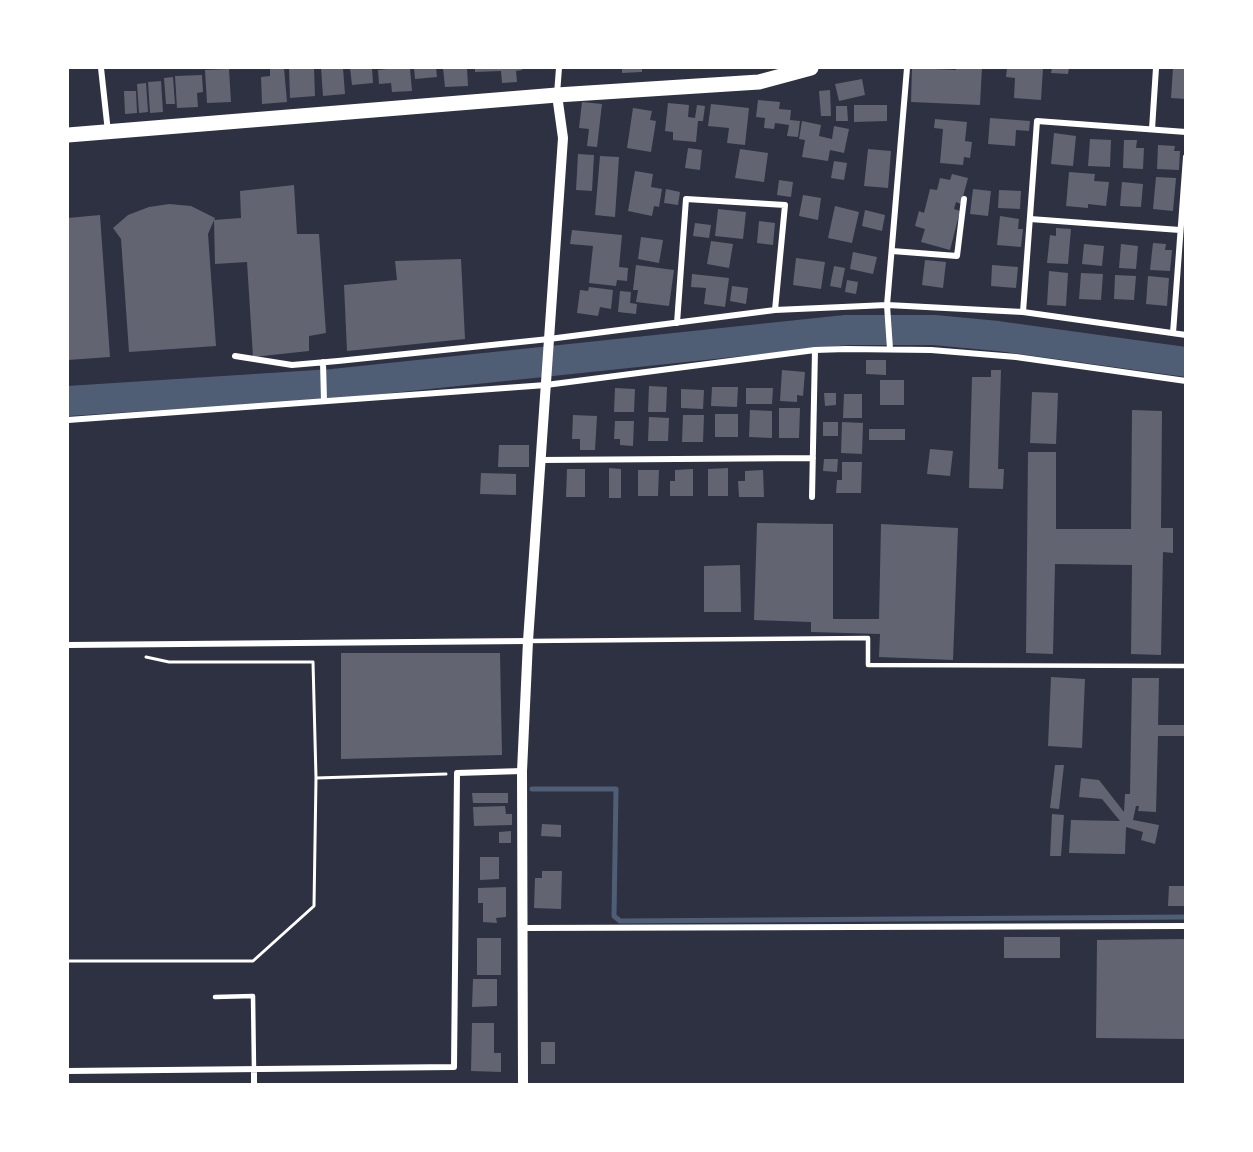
<!DOCTYPE html>
<html>
<head>
<meta charset="utf-8">
<style>
	body { margin:0 }
	#map { position:relative; width:1253px; height:1152px; overflow:hidden; background:#2d3142; font-family:Georgia,serif }
	canvas { display:block }
	.frame { position:absolute; inset:0; border:69px solid #fff; pointer-events:none }
</style>
</head>
<body>
<div id="map">
<canvas width="1253" height="1152"></canvas>
<div class="frame"></div>
</div>
<script>
const context = document.querySelector('canvas').getContext('2d');
context.lineJoin = 'round';
const toPath = rows => new Path2D(rows.map(r => 'M' + r).join(''));
function stroke(path, color, width, dash) { context.strokeStyle = color; context.lineWidth = width; context.lineCap = dash ? 'butt' : 'round'; context.setLineDash(dash || []); context.stroke(path); }
function fill(path, color) { context.fillStyle = color; context.fill(path, 'evenodd'); }
const stream = toPath([
	[532,789,616,789,614,916,620,921,1186,917]
]);
const river = toPath([
	[68,401,333,384,846,330,934,330,998,336,1186,362]
]);
const building = toPath([
	[270,68,284,68,287,102,262,104,261,77,270,76],
	[289,68,314,68,315,96,290,98],
	[321,68,343,68,345,94,323,96],
	[350,68,372,68,373,83,352,85],
	[397,68,410,68,412,91,392,92,391,83,379,84,378,70],
	[414,68,436,68,437,77,415,79],
	[443,68,467,68,468,86,445,87],
	[475,68,522,68,522,70,516,71,517,82,502,83,501,71,475,72],
	[622,68,642,68,642,72,622,73],
	[912,68,956,70,956,68,982,68,980,105,911,102],
	[1007,68,1043,68,1041,100,1014,98,1015,78,1006,77],
	[1052,68,1069,68,1068,74,1051,73],
	[1173,68,1186,68,1186,99,1171,98],
	[229,69,231,102,207,103,205,70],
	[202,75,203,92,197,93,198,107,177,108,175,76],
	[173,77,175,104,166,104,164,78],
	[862,79,865,95,839,101,835,84],
	[161,81,163,112,150,113,148,82],
	[146,83,148,112,139,113,137,84],
	[830,90,831,116,821,116,819,91],
	[124,91,136,91,137,113,125,114],
	[758,100,780,102,779,109,791,110,790,120,800,121,798,137,787,136,789,125,775,123,774,129,764,128,765,118,756,117],
	[582,102,602,104,597,147,587,146,589,129,579,128],
	[668,103,689,105,688,117,695,118,697,105,705,106,703,121,698,121,696,142,673,140,673,132,665,131],
	[711,104,749,108,745,145,727,143,729,128,708,126],
	[854,105,887,105,887,121,854,122],
	[836,106,847,106,848,121,836,121],
	[633,108,652,111,650,120,656,121,651,152,627,148],
	[990,118,1030,121,1029,131,1016,130,1015,146,988,144],
	[935,119,967,122,965,141,972,142,970,158,964,157,963,165,940,163,943,129,934,128],
	[802,121,821,125,819,136,832,139,834,126,849,129,844,153,830,150,828,161,802,157,805,140,799,139],
	[1054,133,1076,136,1073,166,1051,164],
	[1090,139,1111,140,1110,167,1088,166],
	[1124,140,1137,140,1136,148,1144,148,1143,169,1123,168],
	[1158,145,1175,146,1174,151,1180,151,1179,170,1157,169],
	[688,148,702,150,700,170,685,168],
	[740,149,768,153,764,182,735,178],
	[868,149,891,151,888,188,864,186],
	[578,154,594,155,592,191,576,190],
	[600,156,619,157,615,217,595,215],
	[834,161,847,163,844,180,831,178],
	[635,171,653,174,651,187,662,189,659,207,654,206,652,216,628,211],
	[1069,172,1095,174,1094,181,1109,182,1106,206,1088,204,1088,208,1066,206],
	[952,174,968,178,961,204,956,202,954,209,960,211,950,250,921,242,925,229,915,226,919,211,924,213,930,189,937,190,940,178,950,180],
	[1156,177,1176,178,1173,211,1153,209],
	[779,180,793,182,791,197,777,195],
	[1122,182,1143,184,1141,207,1120,206],
	[294,185,297,234,319,234,326,333,309,336,309,351,253,357,247,262,215,264,214,220,241,218,240,191],
	[666,189,680,192,678,205,664,203],
	[973,189,991,191,988,216,970,214],
	[999,190,1021,191,1020,209,998,208],
	[803,195,821,198,818,220,799,216],
	[169,204,191,206,215,218,208,234,216,346,129,352,121,239,113,228,128,215,149,207],
	[835,206,859,212,852,243,828,238],
	[718,209,746,212,743,239,715,236],
	[865,210,885,215,882,231,862,226],
	[100,215,110,357,68,360,68,218],
	[1000,216,1019,219,1018,229,1023,229,1021,247,997,245],
	[759,221,775,223,773,245,757,243],
	[695,223,711,225,709,238,693,236],
	[1056,228,1071,229,1068,264,1047,263,1050,235,1056,236],
	[572,230,622,235,619,267,628,268,627,281,617,280,616,286,589,283,593,246,570,244],
	[641,237,663,240,659,263,638,259],
	[711,241,733,244,729,268,707,264],
	[1153,243,1166,244,1165,250,1172,250,1170,271,1150,270],
	[1084,244,1104,246,1102,266,1082,264],
	[1121,244,1138,246,1136,269,1119,268],
	[853,252,877,257,873,274,850,269],
	[796,258,825,262,821,289,793,285],
	[461,259,465,339,347,351,344,285,397,280,395,261],
	[925,260,946,262,943,288,922,285],
	[636,265,674,270,669,306,636,302,638,290,633,290],
	[992,265,1018,267,1016,288,991,286],
	[834,266,845,268,841,288,830,286],
	[1049,271,1068,273,1066,306,1047,305],
	[1081,273,1103,274,1101,300,1079,299],
	[692,274,729,278,725,307,704,304,706,288,691,287],
	[1115,275,1136,276,1134,300,1114,299],
	[1148,276,1169,278,1167,306,1146,304],
	[847,280,858,282,856,294,845,292],
	[732,286,748,288,746,304,730,301],
	[589,287,613,290,611,309,600,307,598,316,577,313,580,290,588,291],
	[620,291,631,292,630,303,637,304,636,314,618,312],
	[866,360,886,360,886,375,866,374],
	[782,370,805,372,803,396,797,395,797,402,780,401],
	[991,370,1001,370,998,469,1004,469,1003,489,969,488,972,377,991,377],
	[880,380,904,380,904,405,880,405],
	[649,386,667,387,666,412,648,412],
	[712,387,738,387,737,407,711,406],
	[615,388,635,389,634,412,614,412],
	[746,388,773,388,772,404,746,404],
	[681,389,704,390,703,409,681,408],
	[1032,392,1058,393,1056,444,1030,443],
	[824,393,836,393,836,405,825,406],
	[844,394,862,394,862,418,843,418],
	[779,408,800,408,799,438,779,438],
	[750,410,772,411,772,438,749,437],
	[1132,410,1162,411,1161,528,1173,528,1173,553,1163,552,1161,655,1131,654,1132,565,1055,564,1053,654,1026,653,1028,452,1056,452,1056,529,1131,529],
	[715,414,738,414,738,437,715,437],
	[573,415,597,416,595,450,580,450,580,439,572,439],
	[683,415,704,415,703,442,682,442],
	[649,417,669,418,668,441,648,441],
	[615,421,634,421,633,446,620,445,620,439,614,439],
	[823,422,838,422,838,436,823,436],
	[842,422,863,423,862,454,841,453],
	[869,429,905,429,905,440,869,440],
	[499,445,529,445,529,467,498,467],
	[930,449,953,451,950,476,927,474],
	[824,459,838,459,837,472,823,471],
	[842,462,862,462,861,493,836,493,837,480,842,480],
	[609,468,621,469,621,498,609,498],
	[728,468,728,496,708,496,708,469],
	[567,469,585,469,585,497,566,497],
	[693,469,693,496,670,496,670,481,675,481,675,470],
	[638,470,659,470,658,496,638,496],
	[763,470,764,497,739,497,738,481,745,481,745,471],
	[481,473,516,474,516,495,480,494],
	[757,523,833,524,833,619,879,619,881,524,958,528,953,660,879,657,880,634,811,632,811,622,754,620],
	[740,565,741,612,704,612,704,566],
	[341,653,500,653,502,755,341,759],
	[1051,677,1085,679,1082,748,1048,746],
	[1132,678,1159,678,1158,725,1186,725,1186,736,1158,736,1156,812,1138,811,1139,806,1136,806,1133,820,1159,825,1155,844,1141,840,1143,832,1126,827,1125,854,1069,853,1071,820,1120,821,1102,799,1079,797,1081,778,1099,780,1124,812,1125,794,1130,794],
	[1055,765,1064,765,1059,809,1050,808],
	[472,793,508,793,508,803,473,803],
	[505,806,506,814,512,814,512,825,474,826,473,807],
	[1052,814,1064,815,1061,856,1050,856],
	[542,824,561,825,561,837,541,836],
	[511,831,511,843,499,843,499,832],
	[480,857,499,857,499,879,480,880],
	[542,871,562,871,561,909,534,908,535,878,542,878],
	[1169,886,1186,886,1186,906,1168,906],
	[506,887,506,917,496,918,497,923,483,922,483,903,478,903,478,888],
	[1004,937,1060,937,1060,958,1004,958],
	[477,938,501,938,501,975,477,975],
	[1186,939,1186,1039,1096,1038,1097,940],
	[473,979,497,979,497,1006,472,1007],
	[472,1023,494,1023,494,1053,501,1053,501,1072,471,1071],
	[541,1042,555,1042,555,1064,541,1064]
]);
const path = toPath([
	[316,778,446,774],
	[68,961,253,961,314,906,316,778,313,662,169,662,146,657]
]);
const service = toPath([
	[528,641,868,638,868,665,1186,666],
	[215,997,253,996,254,1070]
]);
const minor = toPath([
	[101,68,108,132],
	[557,94,559,68],
	[1152,129,1156,68],
	[1030,219,1180,230],
	[892,251,957,256,964,199],
	[1023,312,1037,121,1186,132],
	[677,323,686,199,785,205,775,310],
	[1173,333,1186,157],
	[890,349,887,305,907,68],
	[235,356,292,365,338,361,549,339,775,310,887,305,1023,312,1186,335],
	[323,362,324,401],
	[68,420,546,385,815,350,846,349,931,350,1016,357,1186,381],
	[541,460,813,458],
	[812,497,815,350],
	[68,645,528,641],
	[523,928,1186,926],
	[254,1070,254,1084],
	[68,1071,454,1067,457,773,522,771]
]);
const tertiary = toPath([
	[523,1084,522,771,528,641,563,138,557,95]
]);
const primary = toPath([
	[68,135,557,95,759,82,811,68]
]);
stroke(stream, '#4f5d75', 5);
stroke(river, '#4f5d75', 30);
fill(building, '#626471');
stroke(path, '#fff', 3);
stroke(service, '#fff', 4.5);
stroke(minor, '#fff', 6);
stroke(tertiary, '#fff', 10);
stroke(primary, '#fff', 15);
</script>
</body>
</html>
